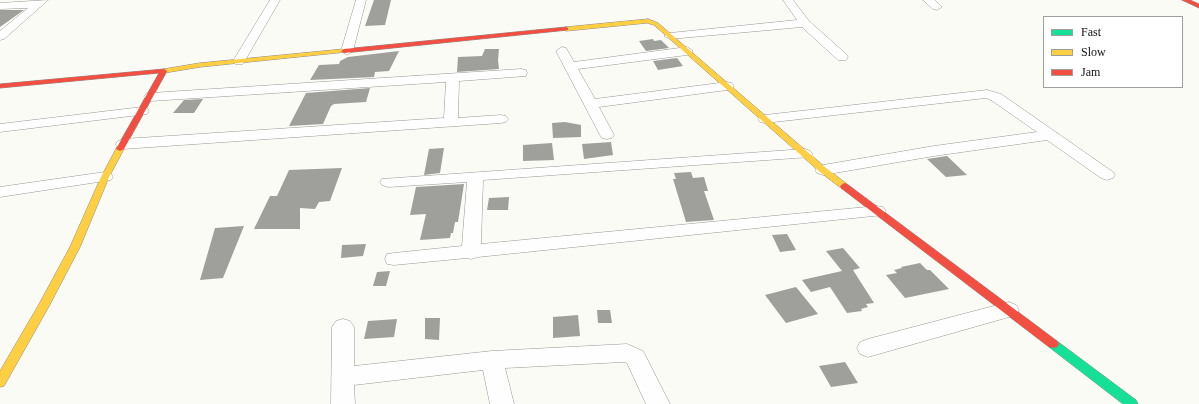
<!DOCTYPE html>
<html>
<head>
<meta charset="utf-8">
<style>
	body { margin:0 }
	#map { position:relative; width:1199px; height:404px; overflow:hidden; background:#fbfbf6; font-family:"Times New Roman",serif }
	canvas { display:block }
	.legend { position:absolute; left:1043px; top:16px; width:140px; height:72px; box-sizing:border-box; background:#fff; border:1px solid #9f9f9f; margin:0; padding:5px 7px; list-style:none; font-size:12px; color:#101010 }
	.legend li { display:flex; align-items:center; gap:8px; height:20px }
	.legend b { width:20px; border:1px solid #9f9f9f }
</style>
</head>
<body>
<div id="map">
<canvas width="1199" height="404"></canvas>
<ul class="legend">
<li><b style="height:5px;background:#16e098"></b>Fast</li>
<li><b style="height:5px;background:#ffcf43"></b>Slow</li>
<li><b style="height:5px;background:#f24e42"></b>Jam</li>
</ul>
</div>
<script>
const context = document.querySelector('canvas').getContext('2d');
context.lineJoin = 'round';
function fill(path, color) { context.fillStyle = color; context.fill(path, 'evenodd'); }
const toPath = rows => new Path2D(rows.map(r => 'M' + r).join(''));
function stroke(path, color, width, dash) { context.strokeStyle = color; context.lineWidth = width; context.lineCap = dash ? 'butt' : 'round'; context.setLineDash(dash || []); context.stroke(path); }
const building = toPath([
	[374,0,391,0,385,25,365,26],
	[0,10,24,10,0,27],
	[653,39,654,41,661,40,669,48,646,51,639,41],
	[485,49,499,49,498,60,499,69,457,72,458,57,482,56],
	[399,51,389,71,375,72,374,77,310,80,319,65,339,64,340,61,348,57],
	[677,58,683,66,658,70,653,61],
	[370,88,366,102,334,104,331,106,323,124,289,126,306,93],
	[203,99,194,113,173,113,184,100],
	[565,122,581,125,581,137,553,138,552,123],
	[611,142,613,155,584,159,582,144],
	[552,143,554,160,523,161,523,145],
	[444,148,440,173,424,175,429,149],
	[947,156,967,175,946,177,927,159],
	[342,168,330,201,319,202,315,209,300,208,300,229,254,229,270,196,277,196,289,170],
	[691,172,693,178,704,177,708,191,704,191,714,220,686,222,673,179,676,179,674,173],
	[464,184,458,222,455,222,453,233,451,233,450,238,420,240,426,214,410,215,416,187],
	[509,197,508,210,487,210,489,198],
	[244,226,223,278,200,280,215,228],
	[787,234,796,250,780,252,772,235],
	[366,244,363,256,341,258,342,245],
	[843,248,860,268,853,270,874,303,866,304,868,307,861,309,862,311,847,313,830,287,811,292,802,280,842,271,826,251],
	[920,263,927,270,930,270,949,289,905,298,886,275,897,273,894,270,902,268,901,267],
	[390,271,386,286,373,286,377,272],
	[796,287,818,314,786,323,765,295],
	[597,310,610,310,612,323,598,323],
	[578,315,580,336,553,338,553,317],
	[425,318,440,318,439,340,425,339],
	[397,319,394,337,364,339,368,321],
	[845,362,858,383,831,387,819,366]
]);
const street = toPath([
	[48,0,4,39,0,40,0,31,28,8,0,9,0,3,48,0],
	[270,0,280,0,243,64,235,64,233,61,270,0],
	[356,0,366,0,353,51,347,55,341,51,356,0],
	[783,0,793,0,809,21,846,54,848,57,846,60,838,60,802,27,670,39,664,36,670,33,797,20,783,0],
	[923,0,935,0,942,7,937,10,933,9,923,0],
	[562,47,566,48,574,62,687,47,693,51,687,55,578,69,595,99,727,82,732,83,734,86,732,89,727,90,599,107,614,135,612,138,607,139,602,138,600,135,556,51,562,47],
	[521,69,526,70,527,73,526,76,459,81,458,118,501,115,506,116,508,119,506,122,501,123,123,149,118,147,115,144,118,141,123,139,444,118,446,82,151,101,146,100,144,97,146,94,151,93,521,69],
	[987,90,1001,94,1113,172,1115,175,1113,178,1107,180,1101,178,1047,140,934,156,823,175,817,173,815,170,817,167,823,165,934,146,1037,132,991,100,986,98,765,123,760,122,758,119,760,116,765,115,987,90],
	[142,107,147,108,149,111,147,114,0,132,0,124,142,107],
	[805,149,810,151,813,154,810,157,483,180,481,244,877,206,883,207,886,211,883,215,478,257,471,259,467,258,394,265,387,264,385,259,387,254,394,253,462,246,467,182,388,187,382,185,380,182,382,179,805,149],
	[105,172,111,174,113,177,111,180,0,197,0,187,105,172],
	[1009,302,1016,305,1019,310,1016,315,868,357,860,354,857,348,860,342,868,339,1009,302],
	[343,319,350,321,354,327,354,366,492,351,627,344,643,351,670,404,646,404,627,363,624,362,505,368,514,404,490,404,483,370,354,385,355,404,331,404,332,327,336,321,343,319]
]);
const fast = toPath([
	[1053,340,1057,341,1136,400,1138,404,1123,404,1049,347,1047,344,1049,341,1053,340]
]);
const slow = toPath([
	[648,19,658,23,826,168,847,184,848,186,847,188,841,188,820,172,654,25,647,23,566,31,563,29,566,27,648,19],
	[344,49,346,50,346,52,200,67,164,73,161,71,164,69,200,63,344,49],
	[117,147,123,147,124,149,109,177,80,247,48,308,4,386,0,387,0,371,38,306,70,247,101,177,117,147]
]);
const jam = toPath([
	[1182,0,1190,0,1199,4,1199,8,1182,0],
	[566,27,568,28,568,30,344,53,341,51,344,49,566,27],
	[164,69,167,71,124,149,120,151,116,149,159,73,0,88,0,84,164,69],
	[844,183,847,184,1057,341,1059,344,1057,347,1053,348,1049,347,841,188,840,186,844,183]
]);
fill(building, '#9f9f9b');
stroke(street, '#969694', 1);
stroke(fast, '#8c8c8a', 1);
stroke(slow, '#8c8c8a', 1);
stroke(jam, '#8c8c8a', 1);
fill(street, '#fefefe');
fill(fast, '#16e098');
fill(slow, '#ffcf43');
fill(jam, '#f24e42');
</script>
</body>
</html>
